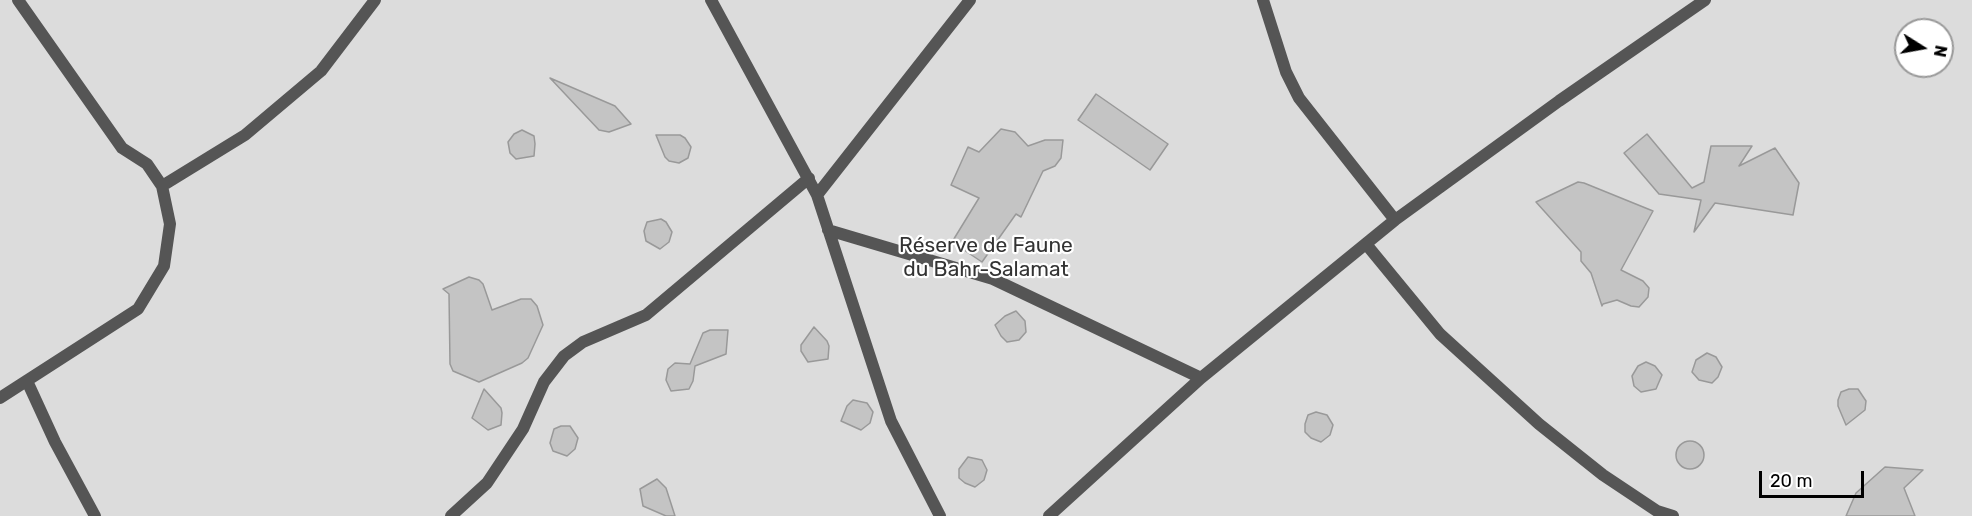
<!DOCTYPE html>
<html>
<head>
<meta charset="utf-8">
<style>
	body { margin:0 }
	#map { position:relative; width:1972px; height:516px; overflow:hidden; background:#fff; font-family:Rubik,sans-serif }
	canvas { display:block }
	.north { position:absolute; left:1894px; top:18px; width:60px; height:60px; box-sizing:border-box; background:#fff; border:2px solid #999; border-radius:50%; rotate:101deg; font-size:16px; font-weight:700; line-height:24px; text-align:center; color:#000 }
	.north::after { content:''; display:block; margin:auto; width:21px; height:27px; background:#000; clip-path:polygon(50% 0,100% 100%,50% 72%,0 100%) }
	.scale { position:absolute; left:1759px; top:471px; width:105px; height:27px; box-sizing:border-box; border:3px solid #000; border-top:0; padding-left:8px; font-size:18px; line-height:21px; white-space:nowrap; color:#000; -webkit-text-stroke:4px #fff; paint-order:stroke }
</style>
</head>
<body>
<div id="map">
<canvas width="1972" height="516"></canvas>
<div class="north">N</div>
<div class="scale">20 m</div>
</div>
<script>
const context = document.querySelector('canvas').getContext('2d');
context.lineJoin = 'round';
function fill(path, color) { context.fillStyle = color; context.fill(path, 'evenodd'); }
const toPath = rows => new Path2D(rows.map(r => 'M' + r).join(''));
function stroke(path, color, width, dash) { context.strokeStyle = color; context.lineWidth = width; context.lineCap = dash ? 'butt' : 'round'; context.setLineDash(dash || []); context.stroke(path); }
function write(font, color, halo, rows, align = 'center') {
  context.font = font + ' Rubik,sans-serif'; context.lineWidth = 4.5; context.setLineDash([]); context.textBaseline = 'middle'; context.strokeStyle = halo; context.fillStyle = color; for (const [text, x, y, turn = 0] of rows) {
    context.save(); context.translate(x, y); context.rotate((+turn || 0) * Math.PI / 180); context.textAlign = isNaN(turn) ? turn : align; if (halo) context.strokeText(text, 0, 0); context.fillText(text, 0, 0); context.restore();
  }
}
const green = toPath([
	[0,0,1972,0,1972,516,0,516],
	[1906,30,1942,30,1942,66,1906,66]
]);
const building = toPath([
	[550,78,615,106,631,124,609,132,599,130,550,78],
	[1096,94,1168,144,1150,170,1078,120,1096,94],
	[1001,129,1015,132,1028,146,1045,140,1063,140,1061,158,1055,166,1043,171,1021,217,1016,214,982,262,952,242,979,198,951,185,968,147,979,152,1001,129],
	[522,130,534,136,535,144,534,156,516,159,510,153,508,142,514,134,522,130],
	[1647,134,1692,188,1704,182,1711,146,1752,146,1739,166,1775,148,1799,183,1793,215,1715,203,1694,232,1701,200,1659,194,1624,153,1647,134],
	[656,135,680,135,685,138,691,147,688,158,679,163,669,161,665,157,656,135],
	[1578,182,1584,183,1653,211,1621,270,1643,281,1649,288,1648,297,1639,307,1631,306,1617,300,1603,304,1602,306,1591,273,1581,261,1581,252,1536,202,1578,182],
	[661,219,666,222,672,232,669,242,660,249,646,241,644,231,647,222,661,219],
	[469,277,479,280,483,284,492,310,521,299,531,299,537,306,543,325,528,358,522,363,479,382,453,371,450,364,449,294,443,289,469,277],
	[1016,311,1025,321,1026,332,1019,340,1007,342,1001,336,995,325,1005,316,1016,311],
	[814,327,827,341,829,346,828,359,808,362,801,351,801,345,814,327],
	[710,330,728,330,726,354,695,366,693,381,689,389,671,391,666,380,668,369,675,363,690,364,703,333,710,330],
	[1707,353,1716,357,1722,367,1718,377,1712,383,1699,380,1692,372,1696,360,1707,353],
	[1646,362,1655,366,1662,375,1656,389,1641,392,1634,386,1632,376,1638,366,1646,362],
	[484,389,501,408,502,413,501,425,488,430,472,418,484,389],
	[1849,389,1858,389,1866,401,1865,410,1846,425,1838,406,1838,400,1841,392,1849,389],
	[853,400,867,403,873,412,870,423,861,430,841,421,847,406,853,400],
	[1316,412,1327,415,1333,425,1330,435,1321,442,1311,438,1305,432,1305,424,1308,415,1316,412],
	[561,426,570,426,578,438,575,449,567,456,553,451,550,443,554,429,561,426],
	'1676 455a14 14 0 1 1 28 0a14 14 0 1 1-28 0Z',
	[968,457,982,460,987,470,984,480,975,487,965,483,959,478,959,469,968,457],
	[1885,467,1923,470,1904,488,1915,516,1846,516,1856,493,1885,467],
	[657,479,666,488,675,516,666,516,643,506,640,489,657,479]
]);
const minor = toPath([
	[18,0,122,148,147,164,162,186],
	[711,0,817,195,891,421,940,516],
	[1263,0,1286,72,1299,98,1395,220],
	[817,195,970,0],
	[828,230,993,279,1201,378],
	[1366,244,1440,334,1539,424,1603,475,1657,511,1673,516],
	[27,381,55,442,95,516],
	[0,398,138,309,164,266,170,224,162,186,245,135,321,71,375,0],
	[451,516,487,483,523,429,544,382,564,356,583,342,646,315,809,178],
	[1049,516,1201,378,1395,220,1559,101,1705,0]
]);
const parkNames = [
	["Réserve de Faune",986,246],
	["du Bahr-Salamat",986,270]
];
fill(green, '#dcdcdc');
fill(building, '#c4c4c4');
stroke(building, '#999', 1.5);
stroke(minor, '#555', 12);
write('21px', '#333', '#fff', parkNames);
</script>
</body>
</html>
